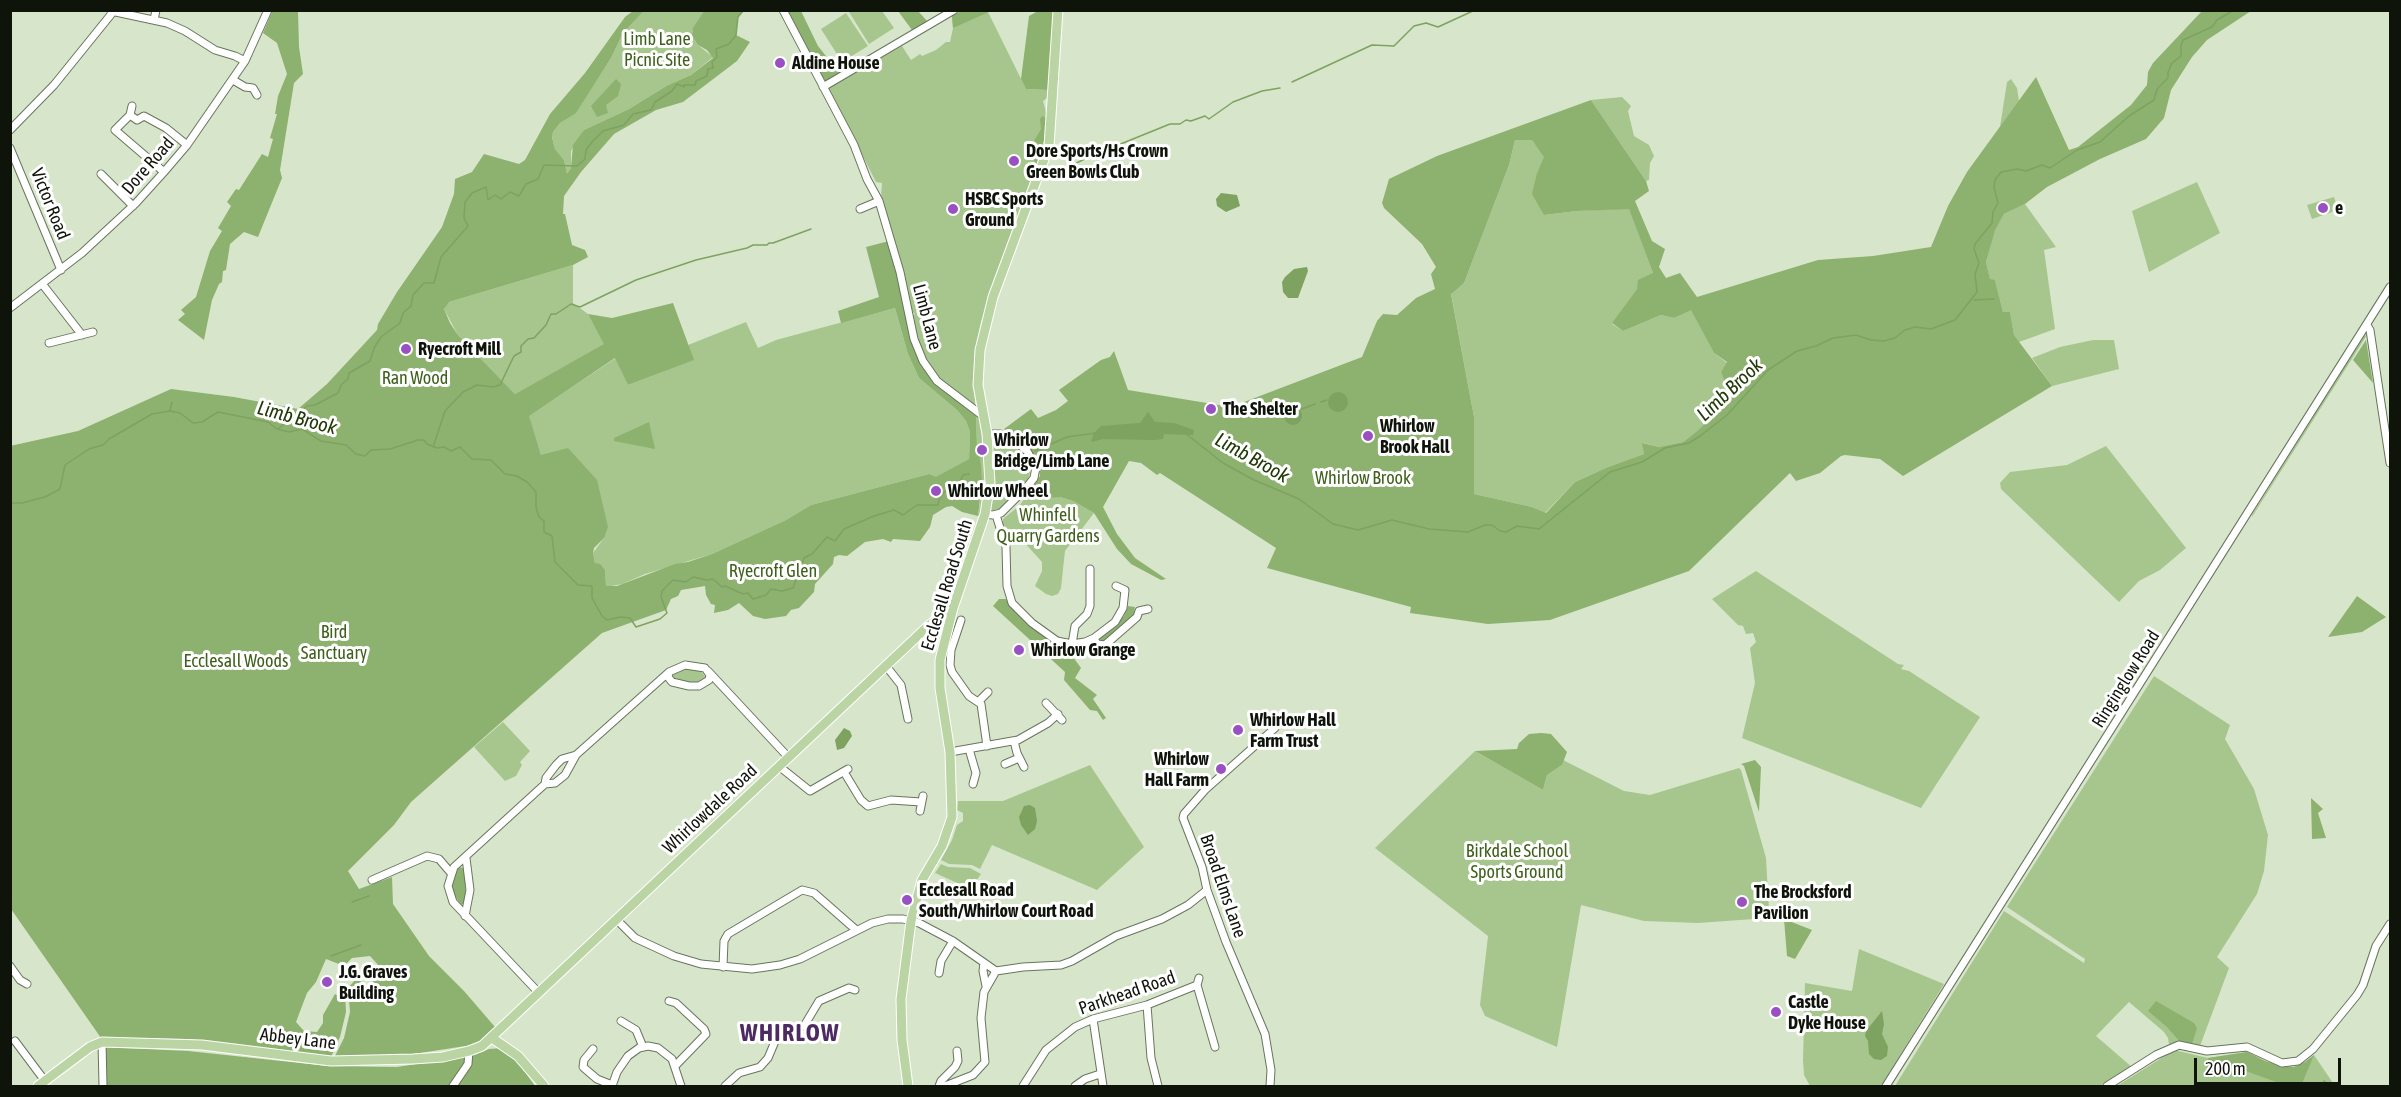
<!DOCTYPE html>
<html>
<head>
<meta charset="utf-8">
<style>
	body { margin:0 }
	#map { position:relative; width:2401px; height:1097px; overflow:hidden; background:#d7e6cb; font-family:"Asap Condensed",sans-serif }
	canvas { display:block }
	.frame { position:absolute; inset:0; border:12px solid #0f140b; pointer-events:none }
	.scale { position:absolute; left:2194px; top:1058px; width:147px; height:27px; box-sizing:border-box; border:3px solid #0f140b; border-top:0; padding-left:8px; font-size:18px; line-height:21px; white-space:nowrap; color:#0f140b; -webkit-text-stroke:4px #fff; paint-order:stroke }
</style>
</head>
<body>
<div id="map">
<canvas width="2401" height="1097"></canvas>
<div class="frame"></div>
<div class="scale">200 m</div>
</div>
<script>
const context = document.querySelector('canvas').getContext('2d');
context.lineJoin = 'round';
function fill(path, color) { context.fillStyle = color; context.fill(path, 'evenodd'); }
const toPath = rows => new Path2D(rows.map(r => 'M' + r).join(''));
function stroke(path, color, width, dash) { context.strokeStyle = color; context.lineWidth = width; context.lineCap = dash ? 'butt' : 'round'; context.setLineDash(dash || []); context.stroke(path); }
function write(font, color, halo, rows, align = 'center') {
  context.font = font + ' "Asap Condensed",sans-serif'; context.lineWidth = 6; context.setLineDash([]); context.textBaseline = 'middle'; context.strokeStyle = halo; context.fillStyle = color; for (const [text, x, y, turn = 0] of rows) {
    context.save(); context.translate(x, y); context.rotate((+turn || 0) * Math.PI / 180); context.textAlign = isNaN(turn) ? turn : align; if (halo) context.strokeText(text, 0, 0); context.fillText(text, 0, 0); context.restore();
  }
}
const green = toPath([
	[987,10,1026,89,1048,90,1047,98,1043,101,1047,116,1042,149,981,322,974,361,975,407,938,378,924,357,912,317,915,314,910,309,899,256,881,198,882,183,876,182,828,88,902,46,911,60,920,54,922,56,936,50,946,42,950,42,953,28,952,16,963,11],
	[644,11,704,11,692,32,698,45,713,57,691,75,668,85,629,109,584,130,571,151,571,168,567,175,564,160,555,149,552,136,553,132,560,123,576,112,611,58,623,33],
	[851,11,882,11,894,28,869,44,849,12],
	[846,13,868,46,842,62,821,29],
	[2011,79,2017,88,2019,101,2000,127,2007,82],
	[1622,97,1631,106,1628,111,1634,136,1649,145,1654,156,1650,163,1649,180,1646,181,1591,100],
	[1515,140,1532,140,1545,157,1537,173,1544,215,1577,211,1629,208,1653,273,1637,289,1612,324,1623,331,1661,315,1674,318,1691,309,1714,353,1727,363,1721,372,1729,393,1713,416,1697,431,1683,442,1659,447,1643,443,1644,454,1608,467,1575,482,1545,513,1532,507,1474,494,1474,417,1451,293,1464,283,1509,165],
	[2197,182,2220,233,2149,272,2132,211],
	[2334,197,2338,210,2312,219,2307,205],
	[2025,204,2056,247,2044,250,2055,329,2019,342,2014,335,2010,313,2003,312,1995,280,1990,280,1986,262,1994,230,2004,214],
	[573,265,573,303,588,314,605,344,515,394,458,335,444,309,446,305,449,302],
	[895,308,908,354,919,378,957,410,966,421,970,432,969,459,936,478,929,474,811,505,786,520,712,554,645,574,622,584,606,587,605,570,595,563,593,553,604,538,541,455,528,416,616,358,628,385,693,360,688,345,746,322,758,348,776,340],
	[2367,335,2252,517,2252,515,2364,336],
	[2093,340,2114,340,2119,369,2052,386,2032,358,2060,347],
	[976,416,982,421,987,484,982,516,978,516,982,487,980,452,977,448],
	[994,437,1000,437,1012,442,1029,457,1032,465,1028,480,998,512,994,513,990,507,992,440],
	[2106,446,2186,548,2160,570,2139,581,2119,602,2001,489,2000,483,2010,472,2067,465],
	[1043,497,1060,497,1073,501,1094,513,1065,551,1061,588,1058,594,1052,596,1046,594,1035,586,1042,571,1042,562,1022,540,1003,525,1003,519,1020,505,1024,499],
	[1756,571,1898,664,1904,665,1901,669,1909,671,1980,717,1921,808,1742,738,1755,683,1750,648,1756,642,1753,633,1746,634,1743,626,1738,625,1712,599],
	[682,667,701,671,706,678,702,682,689,684,678,683,671,677,672,673],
	[2154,676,2230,725,2225,739,2254,789,2268,835,2264,871,2257,894,2217,957,2229,968,2200,1046,2175,1042,2169,1045,2168,1038,2164,1032,2129,1002,2096,1036,2133,1068,2110,1083,2096,1086,1895,1086,2004,911,2084,963,2085,959,2007,907],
	[503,722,530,751,520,762,522,765,516,776,505,781,474,747],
	[1475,751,1543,790,1547,775,1562,765,1563,760,1624,791,1650,795,1739,768,1741,770,1766,858,1769,911,1771,914,1768,918,1698,923,1644,921,1581,905,1557,1047,1485,1016,1480,1005,1488,936,1375,848],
	[1090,765,1144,847,1097,890,992,845,980,869,972,865,949,864,941,860,952,840,957,825,963,821,963,813,957,810,958,801,1003,801],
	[941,864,948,867,970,868,981,874,974,884,973,890,935,873],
	[1859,949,1944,984,1881,1086,1810,1086,1804,1075,1803,1060,1805,983,1852,991],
	[2174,1050,2208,1058,2247,1052,2265,1061,2280,1066,2294,1067,2305,1062,2314,1055,2335,1086,2117,1086]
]);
const forest = toPath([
	[273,10,298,11,299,47,303,74,294,83,280,170,282,178,258,237,244,232,230,244,226,270,223,271,222,282,219,284,212,300,204,340,178,320,185,314,181,310,196,297,210,251,222,231,218,228,231,206,227,202,236,189,239,190,262,154,268,157,273,139,270,138,277,114,275,114,278,96,287,74,277,43,263,33],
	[744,10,738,17,736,35,750,42,737,61,683,102,656,110,614,134,581,172,564,196,563,214,565,214,572,245,585,250,588,257,573,265,449,302,444,309,450,323,458,335,515,394,604,344,588,314,612,318,673,303,694,360,628,385,615,358,529,416,541,455,568,448,597,480,608,527,604,538,594,548,593,553,595,563,600,564,605,570,606,586,617,586,675,564,688,562,712,554,786,520,811,505,929,474,936,477,969,459,970,432,966,421,957,410,919,378,908,354,895,308,841,323,838,311,879,297,866,247,889,241,914,349,921,365,935,383,976,416,977,448,980,452,982,480,978,516,962,512,952,506,946,507,933,515,930,527,920,541,893,539,891,542,883,539,865,542,847,556,839,555,834,557,833,564,815,584,814,592,799,608,791,610,786,616,765,619,753,616,739,603,728,610,714,613,715,605,711,604,706,595,705,586,681,590,678,596,671,599,666,610,602,633,411,802,394,825,348,871,359,889,392,877,393,904,429,956,464,991,495,1027,485,1038,472,1045,407,1055,335,1056,344,1038,350,1012,348,988,356,979,362,982,368,999,372,996,374,972,377,970,383,980,389,977,370,956,352,958,344,966,326,959,316,982,307,993,296,1022,304,1031,317,1032,323,1023,323,1015,335,994,342,998,345,993,346,1012,340,1037,331,1057,188,1039,101,1038,11,909,10,446,78,431,171,389,234,397,298,409,327,384,377,330,378,324,397,292,442,227,454,194,455,179,472,172,484,154,519,164,525,160,550,114,585,73,625,17,633,11,644,11,623,33,611,58,576,113,560,123,553,132,552,137,555,149,564,160,567,174,571,168,573,145,584,130,629,109,668,85,691,75,713,58,707,50,698,45,692,35,693,28,704,11],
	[963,10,991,10,991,11,953,28,952,16],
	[786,11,801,11,818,46,834,66,849,68,825,83],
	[898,11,918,11,927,21,912,30],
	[1038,11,1054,11,1048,90,1026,89,1021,79,1029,16],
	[2202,11,2251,11,2207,40,2192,57,2171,90,2164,118,2146,139,2100,159,2047,187,2025,204,2004,214,1995,230,1986,262,1990,279,1995,280,2003,312,2010,312,2014,335,2052,386,1903,476,1880,459,1845,455,1841,456,1820,473,1796,481,1790,473,1689,571,1550,620,1488,624,1410,613,1411,607,1267,568,1276,548,1160,473,1157,475,1141,463,1129,461,1103,507,1117,534,1135,558,1166,579,1161,580,1131,564,1117,549,1094,513,1073,501,1060,497,1024,499,1040,476,1038,460,1026,446,1027,440,1025,438,1022,436,1019,438,1004,429,1031,409,1038,418,1056,410,1068,401,1059,390,1101,360,1110,357,1114,351,1128,390,1231,407,1362,357,1377,321,1383,314,1397,315,1416,298,1435,289,1431,274,1436,267,1422,244,1384,208,1382,203,1389,179,1437,156,1591,100,1646,181,1649,191,1635,201,1652,241,1665,249,1659,267,1666,278,1680,273,1697,297,1818,260,1873,256,1931,247,1948,206,1967,172,2036,77,2069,150,2078,147,2131,105,2147,85,2148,72,2153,63],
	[1515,140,1532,140,1544,157,1537,173,1532,194,1544,215,1577,211,1629,209,1653,273,1638,280,1637,289,1612,323,1623,331,1661,315,1674,318,1691,310,1714,353,1727,362,1721,372,1729,393,1713,416,1697,431,1683,442,1659,447,1642,443,1644,454,1608,467,1575,482,1546,513,1532,507,1474,494,1474,417,1451,294,1464,283,1509,165],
	[616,79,621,84,618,96,606,105,608,113,597,117,591,106],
	[1042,116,1047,118,1044,141,1036,166,1030,148,1041,129,1040,119],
	[2366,340,2373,383,2353,360],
	[649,422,655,449,614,441,614,438],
	[2357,596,2386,617,2362,632,2328,637],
	[999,599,1006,599,1009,604,1039,632,1051,642,1068,650,1081,668,1075,678,1097,695,1093,699,1106,718,1103,720,1097,711,1090,710,1064,680,1065,672,993,606],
	[1128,606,1135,607,1133,616,1105,642,1101,642,1099,639,1101,637,1124,616],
	[1541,733,1551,734,1567,752,1562,765,1547,775,1543,790,1475,751,1517,749,1519,743,1529,734],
	[1755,760,1761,767,1759,812,1744,766,1741,764],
	[2311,798,2323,809,2318,813,2326,838,2312,839],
	[458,867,463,868,465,881,466,897,465,903,461,905,453,893,452,883],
	[1784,919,1812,930,1795,959,1787,956],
	[2156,1001,2194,1023,2197,1028,2192,1044,2181,1043,2167,1027,2148,1011],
	[103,1047,188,1051,328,1066,397,1067,474,1055,489,1049,502,1048,518,1062,535,1086,105,1086],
	[2247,1052,2265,1061,2280,1066,2294,1067,2305,1062,2314,1055,2301,1086,2287,1086,2235,1067,2207,1067,2208,1058]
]);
const water = toPath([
	[1221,193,1237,195,1240,206,1226,212,1217,206,1216,199],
	[1307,267,1308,271,1298,298,1288,298,1283,292,1282,282,1285,277,1294,269],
	'1328 402a10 10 0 1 1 20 0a10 10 0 1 1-20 0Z',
	'1284 416a9 9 0 1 1 18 0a9 9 0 1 1-18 0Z',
	[1148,412,1155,422,1174,423,1194,430,1193,435,1164,434,1163,439,1155,440,1103,439,1091,442,1094,433,1101,426,1140,423],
	[844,728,850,731,852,736,844,748,837,750,835,740],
	[1030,805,1035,808,1037,821,1035,829,1028,835,1021,825,1019,817,1024,806],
	[1882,1011,1884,1024,1882,1034,1888,1047,1887,1056,1881,1060,1874,1059,1869,1054,1868,1041,1865,1036,1866,1031]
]);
const stream = toPath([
	[1292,82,1372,45,1394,46,1414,26,1426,23,1438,27,1475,10],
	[1043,179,1091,156,1170,124,1180,124,1186,120,1191,121,1205,116,1209,119,1233,102,1262,91,1280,88],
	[1974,300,1994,299],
	[1321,402,1327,400],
	[170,410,172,402],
	[1299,410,1315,404],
	[279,428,307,406,315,405,338,393,341,385,348,379,349,373,370,361,374,348,381,337,400,323,403,313,411,306,413,295,424,283,434,283,441,257,468,226,464,218,465,202,472,193,486,187,488,200,495,195,501,199,510,192,519,196,526,184,538,179,544,165,577,166,585,159,586,150,591,143,603,131,624,125,633,114,651,110,655,102,672,91,677,84,684,87,684,85,695,85,696,81,707,76,708,69,713,68,712,62,717,57,716,49,729,44,736,35,738,17,744,10],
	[1185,433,1223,463,1254,480,1299,499,1333,524,1358,530,1392,520,1429,529,1468,532,1485,525,1492,525,1500,531,1506,532,1517,526,1539,529,1610,472,1642,462,1665,448,1689,443,1700,436,1727,415,1768,370,1797,351,1816,346,1833,338,1856,335,1871,340,1884,341,1895,338,1905,330,1915,327,1931,329,1955,320,1977,292,1975,274,1979,263,1974,249,1975,244,1992,223,1993,212,1998,203,1994,187,1995,180,2001,172,2017,169,2026,171,2042,165,2050,168,2077,150,2100,142,2129,116,2154,100,2157,89,2168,78,2168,72,2172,63,2181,56,2181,46,2183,40,2212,27,2217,20,2234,10],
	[433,447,445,411,463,392,477,385,493,387,500,385,514,356,521,352,521,346,528,339,534,338,546,325,551,314,556,314,571,304,580,307,636,280,696,260,747,248,753,245,767,245,769,243,773,243,811,229],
	[1035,451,1067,437,1096,433],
	[10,503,22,503,45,497,60,489,65,465,89,449,103,445,109,439,152,414,170,411,180,413,193,423,202,422,218,412,268,422,277,429,289,432,302,429,321,441,346,445,356,454,365,456,371,450,390,449,418,440,424,440,427,444,437,448,444,447,451,451,460,447,472,459,491,460,505,474,517,476,527,482,536,492,536,507,539,517,544,521,544,532,552,536,555,562,578,585,592,586,592,598,602,616,607,620,620,617,630,618,636,627,660,619,667,613,661,597,662,591,673,580,686,582,693,577,707,580,713,579,722,587,725,586,743,594,748,593,753,599,766,595,771,589,782,591,793,588,804,558,812,554,827,537,835,541,844,529,874,516,894,510,903,515,917,505,938,505,939,499,944,492,959,484,963,475,969,474],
	[352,902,369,896],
	[331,956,361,945],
	[2324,1081,2329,1086]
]);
const minor = toPath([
	[783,10,854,145,867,179,879,201,900,272,914,339,923,361,937,381,983,416],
	[111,11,167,23,185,31,215,50,235,56,245,61],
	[154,20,156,10],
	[233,80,245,87,253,88,257,95],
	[823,87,954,10],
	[132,106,130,115,115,130,164,172],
	[130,115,137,120,144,116,166,128,187,145],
	[10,130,54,85,113,12],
	[10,148,61,270],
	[101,174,133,206],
	[860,209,879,201],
	[43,285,82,335],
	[10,308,82,253,136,203,164,172,187,145,245,61,268,10],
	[2367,325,2370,330,2390,463],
	[49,343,93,332],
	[985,514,993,515,1001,513,1027,487,1034,478,1036,467,1027,451,1011,437,1000,434,987,434],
	[996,515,1006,547,1007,586,1012,603,1032,623,1057,641,1072,644,1085,642,1094,638,1115,622,1123,608,1125,590,1116,586],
	[961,620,951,650,950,665,952,672,969,696,981,704,987,746],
	[1094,638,1097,644,1105,645,1137,617,1139,611,1148,609],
	[1072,644,1075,626,1087,614,1090,606,1090,569],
	[685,665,705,668,710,675,709,680,699,686,689,686,672,682,668,677,669,672,685,665],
	[886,666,901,685,908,719],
	[708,671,789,758],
	[979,701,988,692],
	[1046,703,1062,720],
	[1014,741,1017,753,1024,767],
	[969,749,976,773,973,784],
	[950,752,1018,740,1048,723,1058,714],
	[576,755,562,759,556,765,546,778,545,784,555,783,565,775,576,755,669,672],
	[1005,764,1019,758],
	[780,767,810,791,848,769],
	[844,772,861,800,868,806,891,800,921,802],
	[920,811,923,796],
	[372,880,427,856,439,859,451,873],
	[465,916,470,890,466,858],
	[617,920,635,938,674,956,701,964,752,969,780,965,800,959,872,923,888,919,903,919,919,923,953,941,996,971],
	[984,963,983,971,986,986],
	[10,966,20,980,27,984],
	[723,967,724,941,728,934,802,890,814,893,855,929],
	[939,973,941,961,953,941],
	[1197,985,1215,1047],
	[539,993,453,902,448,886,454,867,545,784],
	[669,1001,676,1003,704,1029,706,1034,675,1066],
	[1147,1005,1151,1058,1158,1086],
	[1093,1019,1103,1086],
	[621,1021,636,1030,643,1047],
	[15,1041,45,1081],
	[102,1042,103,1086],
	[593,1049,584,1060,583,1067,597,1079,612,1085],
	[453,1086,468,1064,469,1051],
	[612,1086,617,1072,628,1056,639,1048,648,1046,658,1048,672,1059,681,1086],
	[725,1086,739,1073,760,1067,768,1058,776,1039,785,1032,804,1026,819,1001,849,988,855,990],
	[939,1086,941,1081,955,1067,958,1061,957,1051],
	[945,1086,973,1075,985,1062,981,1018,984,992,996,971,1023,967,1061,965,1072,961,1116,936,1162,919,1188,905,1207,890],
	[1023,1086,1046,1050,1075,1027,1093,1019,1147,1005,1197,985,1199,978],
	[1075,1086,1085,1079,1100,1074],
	[1270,1086,1271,1070,1265,1034,1226,942,1207,890,1202,867,1183,818,1184,814,1205,790,1275,728],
	[1886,1086,2390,287],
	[2107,1086,2156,1055,2179,1045,2207,1051,2247,1047,2282,1063,2298,1061,2313,1049,2357,995,2363,985,2376,946,2390,924]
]);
const major = toPath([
	[492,1038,518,1056,544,1086],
	[38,1086,90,1047,102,1042,202,1045,331,1061,413,1059,443,1057,469,1051,482,1046,925,629,941,615,953,608],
	[908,1086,902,1040,901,999,911,921,922,880,942,846,952,817,950,752,940,688,940,660,953,608,985,514,990,483,987,434,978,385,980,350,993,297,1049,146,1058,10]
]);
const markers = [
	[780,63,6,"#9950c2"],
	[1014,161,6,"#9950c2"],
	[2323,208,6,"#9950c2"],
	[953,209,6,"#9950c2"],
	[406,349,6,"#9950c2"],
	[1211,409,6,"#9950c2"],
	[1368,436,6,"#9950c2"],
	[982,450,6,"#9950c2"],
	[936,491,6,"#9950c2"],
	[1019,650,6,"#9950c2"],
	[1238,730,6,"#9950c2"],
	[1221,769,6,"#9950c2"],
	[907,900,6,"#9950c2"],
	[1742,902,6,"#9950c2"],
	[327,982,6,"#9950c2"],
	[1776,1012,6,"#9950c2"]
];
const parkNames = [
	["Limb Lane",657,39],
	["Picnic Site",657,60],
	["Ran Wood",415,378],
	["Whirlow Brook",1363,478],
	["Whinfell",1048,515],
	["Quarry Gardens",1048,536],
	["Ryecroft Glen",773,571],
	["Bird",334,632],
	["Sanctuary",334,653],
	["Ecclesall Woods",236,661],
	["Birkdale School",1517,851],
	["Sports Ground",1517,872]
];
const poiNames = [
	["Aldine House",792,63],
	["Dore Sports/Hs Crown",1026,151],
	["Green Bowls Club",1026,172],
	["HSBC Sports",965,199],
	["Ground",965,220],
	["e",2335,208],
	["Ryecroft Mill",418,349],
	["The Shelter",1223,409],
	["Whirlow",1380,426],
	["Brook Hall",1380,447],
	["Whirlow",994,440],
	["Bridge/Limb Lane",994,461],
	["Whirlow Wheel",948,491],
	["Whirlow Grange",1031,650],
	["Whirlow Hall",1250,720],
	["Farm Trust",1250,741],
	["Whirlow",1209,759,"right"],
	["Hall Farm",1209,780,"right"],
	["Ecclesall Road",919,890],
	["South/Whirlow Court Road",919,911],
	["The Brocksford",1754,892],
	["Pavilion",1754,913],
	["J.G. Graves",339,972],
	["Building",339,993],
	["Castle",1788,1002],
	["Dyke House",1788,1023]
];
const streetNames = [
	["Dore Road",148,166,-49],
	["Victor Road",50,204,68],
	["Limb Lane",927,317,75],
	["Ecclesall Road South",947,585,-73],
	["Ringinglow Road",2126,679,-58],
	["Whirlowdale Road",710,809,-43],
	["Broad Elms Lane",1223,886,71],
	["Parkhead Road",1127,993,-19],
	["Abbey Lane",298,1039,7]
];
const waterNames = [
	["Limb Brook",1730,390,-43],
	["Limb Brook",297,418,15],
	["Limb Brook",1252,458,29]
];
const districtNames = [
	["WHIRLOW",790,1033]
];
fill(green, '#a6c68d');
fill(forest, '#8db16e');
fill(water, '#7ea25f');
stroke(stream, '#7ea25f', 1.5);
stroke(minor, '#67755d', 9);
stroke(major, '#fff', 11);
stroke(minor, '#fff', 7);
stroke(major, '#bbd4a4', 9);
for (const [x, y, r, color] of markers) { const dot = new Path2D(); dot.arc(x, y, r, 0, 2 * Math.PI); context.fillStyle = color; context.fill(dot); stroke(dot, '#fff', 2); }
write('18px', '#3f601b', '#fff', parkNames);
write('bold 18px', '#0f140b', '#fff', poiNames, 'left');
write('18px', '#0f140b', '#fff', streetNames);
write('italic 20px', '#223a08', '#fff', waterNames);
context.letterSpacing = '1.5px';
write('bold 24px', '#4d2a62', '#fff', districtNames);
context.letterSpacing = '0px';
</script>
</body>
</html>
